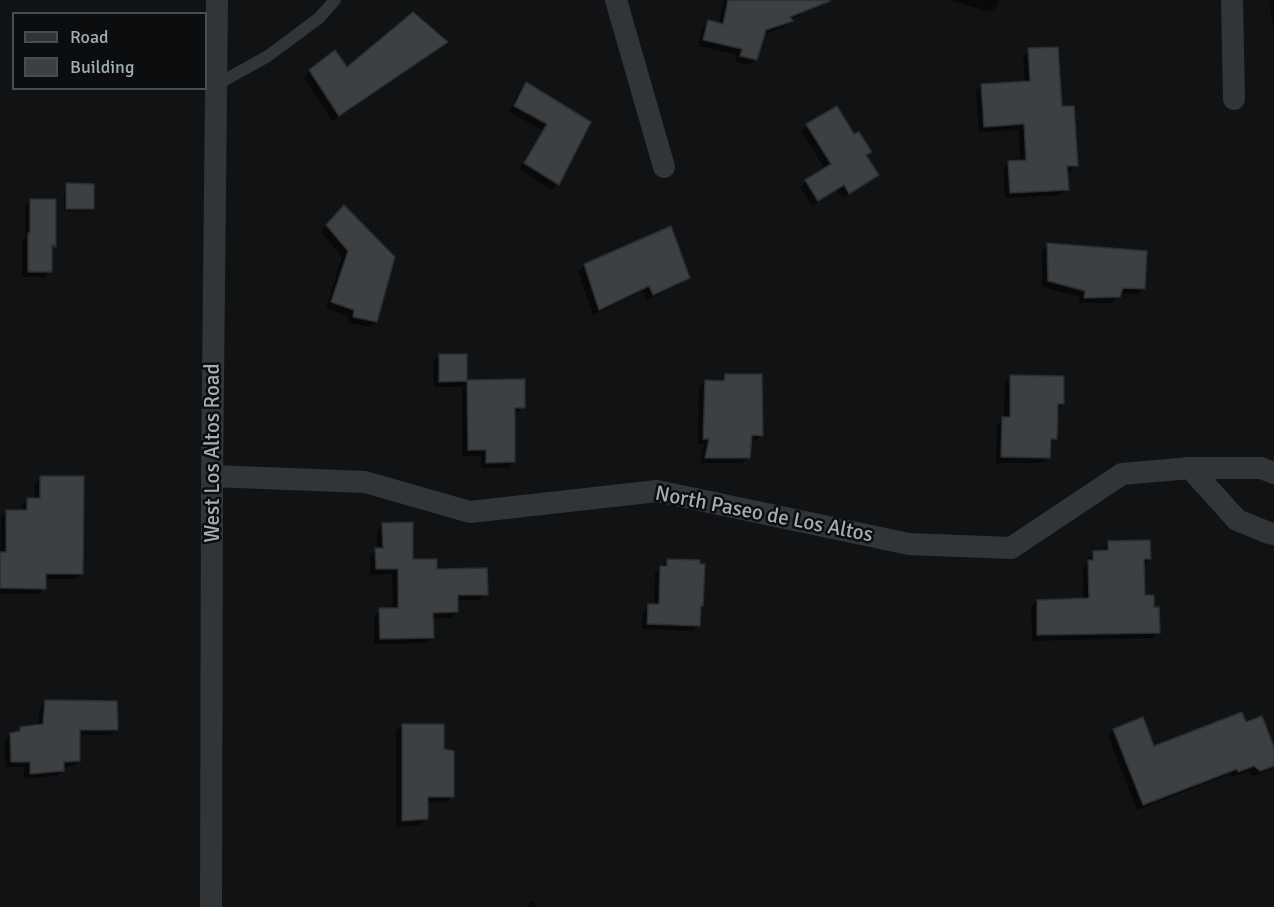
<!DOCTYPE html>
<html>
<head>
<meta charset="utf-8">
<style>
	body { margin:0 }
	#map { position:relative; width:1274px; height:907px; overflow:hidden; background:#111213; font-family:Signika,sans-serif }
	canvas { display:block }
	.legend { position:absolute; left:12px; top:12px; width:195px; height:78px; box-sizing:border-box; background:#0c0d0e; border:2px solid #484d51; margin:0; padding:8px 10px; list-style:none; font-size:18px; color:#a1aeb5 }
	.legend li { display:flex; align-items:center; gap:12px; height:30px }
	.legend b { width:30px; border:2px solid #484d51 }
</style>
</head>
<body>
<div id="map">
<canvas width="1274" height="907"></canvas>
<ul class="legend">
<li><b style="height:8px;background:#323538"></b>Road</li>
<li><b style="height:16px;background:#3d4043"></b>Building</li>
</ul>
</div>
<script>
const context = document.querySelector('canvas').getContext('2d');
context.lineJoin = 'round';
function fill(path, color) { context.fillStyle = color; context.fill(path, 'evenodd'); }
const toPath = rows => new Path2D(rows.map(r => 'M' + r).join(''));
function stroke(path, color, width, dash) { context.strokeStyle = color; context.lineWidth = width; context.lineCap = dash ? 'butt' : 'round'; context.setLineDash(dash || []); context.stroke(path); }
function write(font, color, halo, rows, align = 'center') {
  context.font = font + ' Signika,sans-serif'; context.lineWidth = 5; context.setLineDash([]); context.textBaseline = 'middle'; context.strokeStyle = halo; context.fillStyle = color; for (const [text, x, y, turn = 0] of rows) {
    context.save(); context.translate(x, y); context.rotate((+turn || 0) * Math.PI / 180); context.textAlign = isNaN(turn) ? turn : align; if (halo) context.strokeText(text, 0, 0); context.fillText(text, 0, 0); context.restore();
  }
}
const shadow = toPath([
	[724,0,801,0,805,10,799,16,790,19,791,21,785,27,763,34,756,59,750,65,735,62,737,55,698,46,703,27,709,21,719,24],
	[948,0,999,0,997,6,991,12],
	[1269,0,1274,0,1274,30,1269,1],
	[446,42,440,47,332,121,304,77,310,71,346,69],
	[1029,50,1060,108,1076,165,1070,171,1066,171,1067,189,1061,195,1005,198,1003,169,1009,163,1020,162,1019,130,979,132,976,91,982,85,1025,83,1023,56],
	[526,84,589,123,557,184,551,190,519,169,542,130,509,112,520,90],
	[807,126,870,151,865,156,877,175,871,181,843,198,837,189,812,206,800,187,806,181,825,169,801,131],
	[67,185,93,208,90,211,64,211,64,187],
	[31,200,54,246,50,250,50,271,44,277,22,277,22,241,25,238,25,206],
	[338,213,376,321,370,327,348,323,349,316,326,308,342,257,321,232],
	[1048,245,1144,288,1138,294,1119,293,1112,303,1079,303,1080,297,1042,287,1042,251],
	[584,265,688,277,682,283,647,300,643,291,593,315,578,271],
	[465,355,466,381,523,380,523,407,517,413,513,413,514,462,508,468,481,468,481,456,462,456,462,387,434,387,433,362,439,356],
	[726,376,762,435,756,441,750,441,748,457,742,463,700,463,704,444,698,444,699,387,705,381,719,382],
	[1011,376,1063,404,1057,410,1056,438,1049,445,1049,457,1043,463,996,463,997,425,1004,419,1005,382],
	[41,478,82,573,76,579,45,579,45,588,39,594,0,594,1,517,7,511,22,511,22,505,28,499,35,499,35,484],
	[383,524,412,561,486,594,480,600,457,600,457,612,451,618,432,618,433,637,427,643,374,644,374,616,380,610,393,610,392,574,370,575,370,556,377,550,377,530],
	[1109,543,1149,559,1143,565,1144,597,1158,632,1152,638,1032,641,1031,607,1037,601,1083,600,1083,568,1088,563,1088,558,1094,552,1103,552,1103,549],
	[667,561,701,606,699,608,698,625,692,631,642,629,643,612,649,606,654,606,655,573],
	[46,702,116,729,110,735,79,735,79,760,73,766,63,767,63,770,57,776,24,779,24,767,5,767,5,740,11,734,16,733,21,729,38,726,40,708],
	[1245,724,1274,751,1274,767,1273,769,1253,776,1248,771,1232,777,1230,774,1137,810,1108,736,1114,730,1153,748],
	[402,725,443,751,452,797,446,803,427,802,427,818,420,825,396,827,396,731],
	[532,901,538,907,527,907]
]);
const building = toPath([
	[728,0,830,0,830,1,790,17,793,21,766,30,757,60,740,56,742,49,703,40,708,20,723,24,728,0],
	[413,12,448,42,339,116,309,70,335,50,347,67,413,12],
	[1058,47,1062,106,1074,106,1078,166,1067,166,1069,190,1010,193,1008,161,1026,160,1024,124,984,127,981,84,1030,81,1028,48,1058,47],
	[526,82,591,122,559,185,524,163,547,124,514,106,526,82],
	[837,106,854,134,859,132,872,152,866,155,879,175,849,194,844,185,818,201,805,180,831,164,806,124,837,106],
	[66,183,94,184,94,209,66,209,66,183],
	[30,199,56,199,56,247,52,245,52,272,28,272,28,233,30,233,30,199],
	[344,205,395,257,377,322,353,317,354,310,331,302,348,251,326,225,344,205],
	[671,226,690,278,653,295,649,286,599,310,584,264,671,226],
	[1047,243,1147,251,1145,289,1123,288,1120,297,1084,298,1085,291,1048,281,1047,243],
	[439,354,467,354,467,380,525,379,525,408,515,408,515,462,486,463,486,450,468,450,467,381,439,382,439,354],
	[725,374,762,374,763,436,752,435,750,458,705,458,709,439,703,439,705,380,724,381,725,374],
	[1010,375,1064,376,1064,404,1058,404,1057,439,1051,439,1050,458,1001,457,1002,417,1010,417,1010,375],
	[40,476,84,476,83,574,46,574,46,589,0,588,0,552,6,552,6,510,27,510,27,498,40,498,40,476],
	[413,522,413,559,437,559,437,569,487,568,488,595,458,595,458,612,433,613,434,638,380,639,379,608,398,608,398,569,376,569,375,548,383,548,382,523,413,522],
	[1150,540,1151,559,1144,559,1145,595,1154,595,1154,607,1159,607,1160,633,1037,635,1037,600,1089,598,1088,560,1093,560,1093,551,1108,550,1108,541,1150,540],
	[667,559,700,560,700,564,705,564,703,606,701,606,700,626,647,624,648,604,659,604,660,566,667,566,667,559],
	[45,700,117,701,118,730,80,730,80,761,64,762,64,771,30,774,30,762,11,762,10,733,20,731,20,727,43,724,45,700],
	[1242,712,1246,722,1262,716,1274,747,1274,766,1260,771,1254,766,1238,772,1237,769,1143,805,1113,729,1143,717,1154,746,1242,712],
	[402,724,444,724,444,749,454,751,454,797,428,797,428,819,402,821,402,724]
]);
const lane = toPath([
	[216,85,268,56,319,18,335,0]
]);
const street = toPath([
	[616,0,664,167],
	[1232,0,1234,99],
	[1190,468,1237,520,1269,533,1274,534],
	[212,476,365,482,470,512,657,491,909,544,1011,548,1122,474,1190,468,1261,468,1274,473],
	[211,907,212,476,217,0]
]);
const streetNames = [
	["West Los Altos Road",213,453,-90],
	["North Paseo de Los Altos",764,515,11]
];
fill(shadow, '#0007');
fill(building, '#3d4043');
stroke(building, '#2b2d2f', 1.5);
stroke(lane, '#323538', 12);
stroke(street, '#323538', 22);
write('21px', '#a1aeb5', '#0c0d0e', streetNames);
</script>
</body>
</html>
